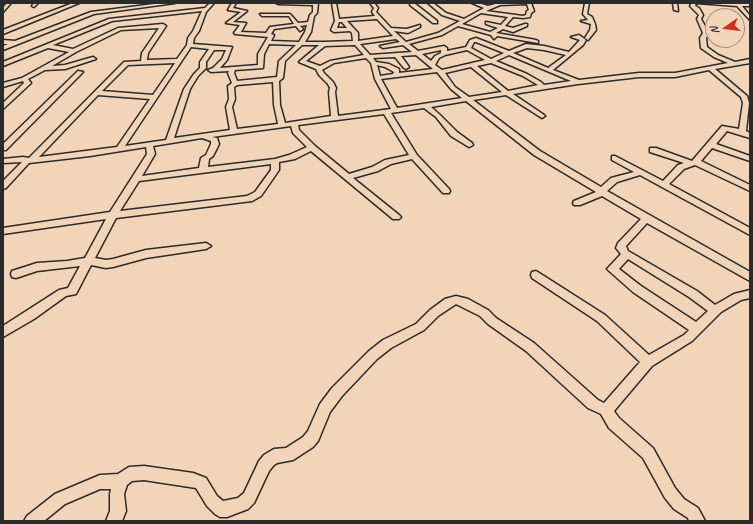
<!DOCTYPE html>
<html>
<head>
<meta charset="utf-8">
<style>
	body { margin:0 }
	#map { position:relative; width:753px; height:524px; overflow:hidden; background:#f2d5b8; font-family:Caveat,sans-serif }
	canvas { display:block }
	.frame { position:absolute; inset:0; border:4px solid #2b2b2b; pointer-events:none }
	.north { position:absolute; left:705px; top:8px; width:40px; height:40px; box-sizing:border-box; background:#f2d5b8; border:1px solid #a29180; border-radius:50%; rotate:256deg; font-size:11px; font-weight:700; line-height:16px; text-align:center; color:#2b2b2b }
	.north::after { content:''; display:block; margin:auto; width:14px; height:18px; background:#c8321e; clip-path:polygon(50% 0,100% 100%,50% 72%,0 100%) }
</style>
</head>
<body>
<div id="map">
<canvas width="753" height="524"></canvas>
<div class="frame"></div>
<div class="north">N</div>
</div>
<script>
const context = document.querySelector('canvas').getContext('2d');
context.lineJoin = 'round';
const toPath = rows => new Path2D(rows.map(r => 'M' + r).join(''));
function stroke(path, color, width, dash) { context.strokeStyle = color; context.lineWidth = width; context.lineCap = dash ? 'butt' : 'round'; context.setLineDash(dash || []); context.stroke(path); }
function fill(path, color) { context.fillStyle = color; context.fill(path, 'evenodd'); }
const minor = toPath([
	[7,3,11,3,3,12,3,8,7,3],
	[34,3,38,3,34,7,32,6,34,3],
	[73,3,79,3,3,34,3,30,73,3],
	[162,3,175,3,94,14,3,50,3,46,8,44,3,44,3,40,15,41,91,12,162,3],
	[210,3,214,3,206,12,199,31,194,38,193,44,232,47,227,60,220,68,258,65,258,54,268,37,235,34,234,33,240,25,226,23,241,12,228,10,232,3,236,3,233,8,247,11,233,22,246,23,241,32,266,33,270,27,294,24,289,16,262,16,260,14,290,14,298,23,308,22,310,15,313,12,313,5,278,4,276,3,318,3,317,13,314,16,311,32,305,42,324,42,353,41,352,33,350,31,334,32,331,30,335,21,332,3,336,3,339,19,375,16,372,12,374,8,370,3,374,3,378,8,376,12,391,28,407,29,420,25,420,27,408,33,394,31,406,42,438,33,460,21,442,15,428,3,433,3,446,13,464,19,484,8,472,3,478,3,488,6,499,3,531,3,534,11,531,13,530,17,523,18,513,17,505,26,513,28,525,24,527,24,527,26,513,32,503,29,496,33,536,40,538,41,538,43,497,36,494,39,491,35,458,26,442,35,409,44,418,51,444,46,447,48,447,51,466,47,470,40,476,38,509,51,526,44,544,46,569,52,580,40,571,37,579,35,586,40,583,45,553,70,579,80,639,73,675,73,728,63,714,57,701,48,700,38,703,33,697,19,699,15,690,6,692,3,696,3,695,6,699,8,703,15,701,19,709,33,706,38,707,47,718,55,735,62,750,59,750,63,715,69,747,96,749,103,746,131,750,133,750,138,727,131,716,144,750,156,750,161,712,148,701,161,750,185,750,191,695,165,684,169,669,184,750,228,750,235,640,175,617,182,607,191,750,272,750,281,647,223,626,246,628,251,697,291,715,305,734,294,750,290,750,298,741,300,721,312,692,341,652,366,614,411,619,418,653,448,675,488,684,499,698,508,705,521,689,521,688,518,674,509,665,498,643,458,609,428,601,414,588,408,526,351,488,324,480,316,456,304,438,316,424,330,391,348,377,359,342,396,330,412,318,441,313,447,293,460,277,463,274,465,269,471,254,503,248,509,227,517,220,517,215,514,207,506,196,488,144,480,132,481,127,485,124,494,126,511,122,521,106,521,110,511,110,494,111,489,100,489,65,504,44,521,24,521,27,516,55,494,100,475,118,474,129,467,144,466,193,473,206,478,217,496,223,501,238,498,244,493,259,461,264,455,274,449,286,448,303,437,308,431,320,404,332,388,369,351,383,340,416,324,430,310,445,299,456,296,468,299,488,310,496,318,534,343,598,400,604,403,640,362,597,321,532,278,531,275,532,272,536,271,605,315,649,355,684,335,689,330,633,292,607,269,621,254,616,248,618,243,641,219,602,196,580,205,574,205,573,203,574,201,596,192,534,155,466,101,431,107,440,115,457,132,472,143,473,145,469,147,451,136,436,117,424,108,391,113,417,155,449,189,450,191,449,193,443,193,412,159,391,164,378,171,353,178,399,215,401,217,399,219,393,219,311,151,295,159,279,162,279,170,261,196,252,201,116,218,95,258,106,260,113,259,146,250,206,243,211,246,206,249,146,258,113,267,106,268,91,265,76,294,66,296,34,319,3,337,3,326,59,290,68,288,80,266,37,271,16,278,12,277,11,274,12,271,37,263,67,261,85,258,106,219,3,234,3,228,110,212,147,154,146,147,90,156,29,163,6,188,3,189,3,181,22,162,3,163,3,159,23,157,29,158,124,62,141,61,142,53,159,28,121,30,76,52,52,66,65,65,93,57,96,59,65,69,45,70,28,79,31,83,30,84,3,109,3,103,24,83,23,81,3,87,3,83,22,78,69,52,48,48,3,66,3,62,109,19,205,8,210,3],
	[527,4,529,10,527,11,526,15,523,16,486,11,500,5,527,4],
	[202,11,193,31,188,38,187,45,177,59,147,60,148,53,166,26,163,24,118,28,73,49,53,45,112,21,202,11],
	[481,13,508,17,501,25,486,22,486,24,498,28,490,32,462,24,481,13],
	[377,19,393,36,358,41,358,33,347,21,377,19],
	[339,22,342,22,347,28,337,28,339,22],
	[307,25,305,32,299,42,271,41,274,35,271,34,274,29,296,26,300,31,303,29,300,26,307,25],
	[396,39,400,42,380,46,383,48,403,45,412,52,370,55,360,44,396,39],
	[474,42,476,42,504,53,491,59,471,48,474,42],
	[269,44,296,45,279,61,277,77,237,81,234,73,235,70,263,68,264,54,269,44],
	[302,45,319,45,299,62,316,69,319,75,328,84,330,88,329,92,331,116,285,123,280,105,279,81,283,78,285,61,302,45],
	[355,45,364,55,330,61,320,66,306,61,325,46,355,45],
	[191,47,209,49,200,62,200,68,194,74,184,89,166,140,125,146,191,47],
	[527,48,544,50,566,55,548,68,513,53,527,48],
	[214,50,226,50,222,59,213,68,208,70,211,72,229,71,228,73,232,83,228,86,229,99,226,107,230,130,174,138,190,89,198,76,206,68,206,62,214,50],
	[441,50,441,53,435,56,431,61,422,54,441,50],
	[467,50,485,60,442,70,435,65,439,58,445,55,467,50],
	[416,55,433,69,399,73,399,69,389,64,376,62,373,58,395,57,404,68,406,69,409,67,401,56,416,55],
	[509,55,571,81,544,85,541,82,527,74,496,61,509,55],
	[366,58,371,63,375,79,391,109,338,116,335,92,336,88,333,82,324,73,322,70,334,63,366,58],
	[175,63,153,95,102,91,128,65,175,63],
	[491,63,523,76,538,85,508,91,477,66,491,63],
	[377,65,385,67,394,72,393,74,380,76,377,65],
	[471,67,502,92,469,97,455,87,445,73,471,67],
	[709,70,741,97,743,103,739,129,722,126,692,161,656,148,650,148,650,152,684,163,678,165,663,181,615,156,612,156,612,160,634,172,611,178,601,187,540,151,473,100,506,95,542,118,545,116,544,115,513,94,578,84,639,77,675,77,709,70],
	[437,72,451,89,462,98,397,108,381,79,437,72],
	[273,82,274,105,278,124,237,129,232,107,235,99,234,87,237,85,273,82],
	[98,95,150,99,117,147,39,157,98,95],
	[384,114,409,155,385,160,372,167,349,174,315,146,299,130,298,125,384,114],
	[291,126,293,133,307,147,289,155,275,159,208,167,209,159,213,156,219,144,217,138,212,137,291,126],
	[202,138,211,141,211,144,206,155,201,158,199,168,142,176,155,154,153,146,202,138],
	[271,164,271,170,255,192,247,196,120,211,139,181,271,164],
	[628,259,689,297,708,311,696,322,641,286,619,269,628,259],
	[411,3,414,3,437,21,437,23,433,23,410,5,411,3],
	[585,3,589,3,587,14,592,17,595,24,596,30,588,40,585,38,590,30,591,24,581,21,588,20,583,14,585,3],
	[673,3,677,3,678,11,674,10,673,3],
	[697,3,750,4,750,6,742,6,750,16,750,20,737,6,697,3],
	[78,71,83,72,6,150,3,150,3,144,78,71]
]);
stroke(minor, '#2b2b2b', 3);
fill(minor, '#f2d5b8');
</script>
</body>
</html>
